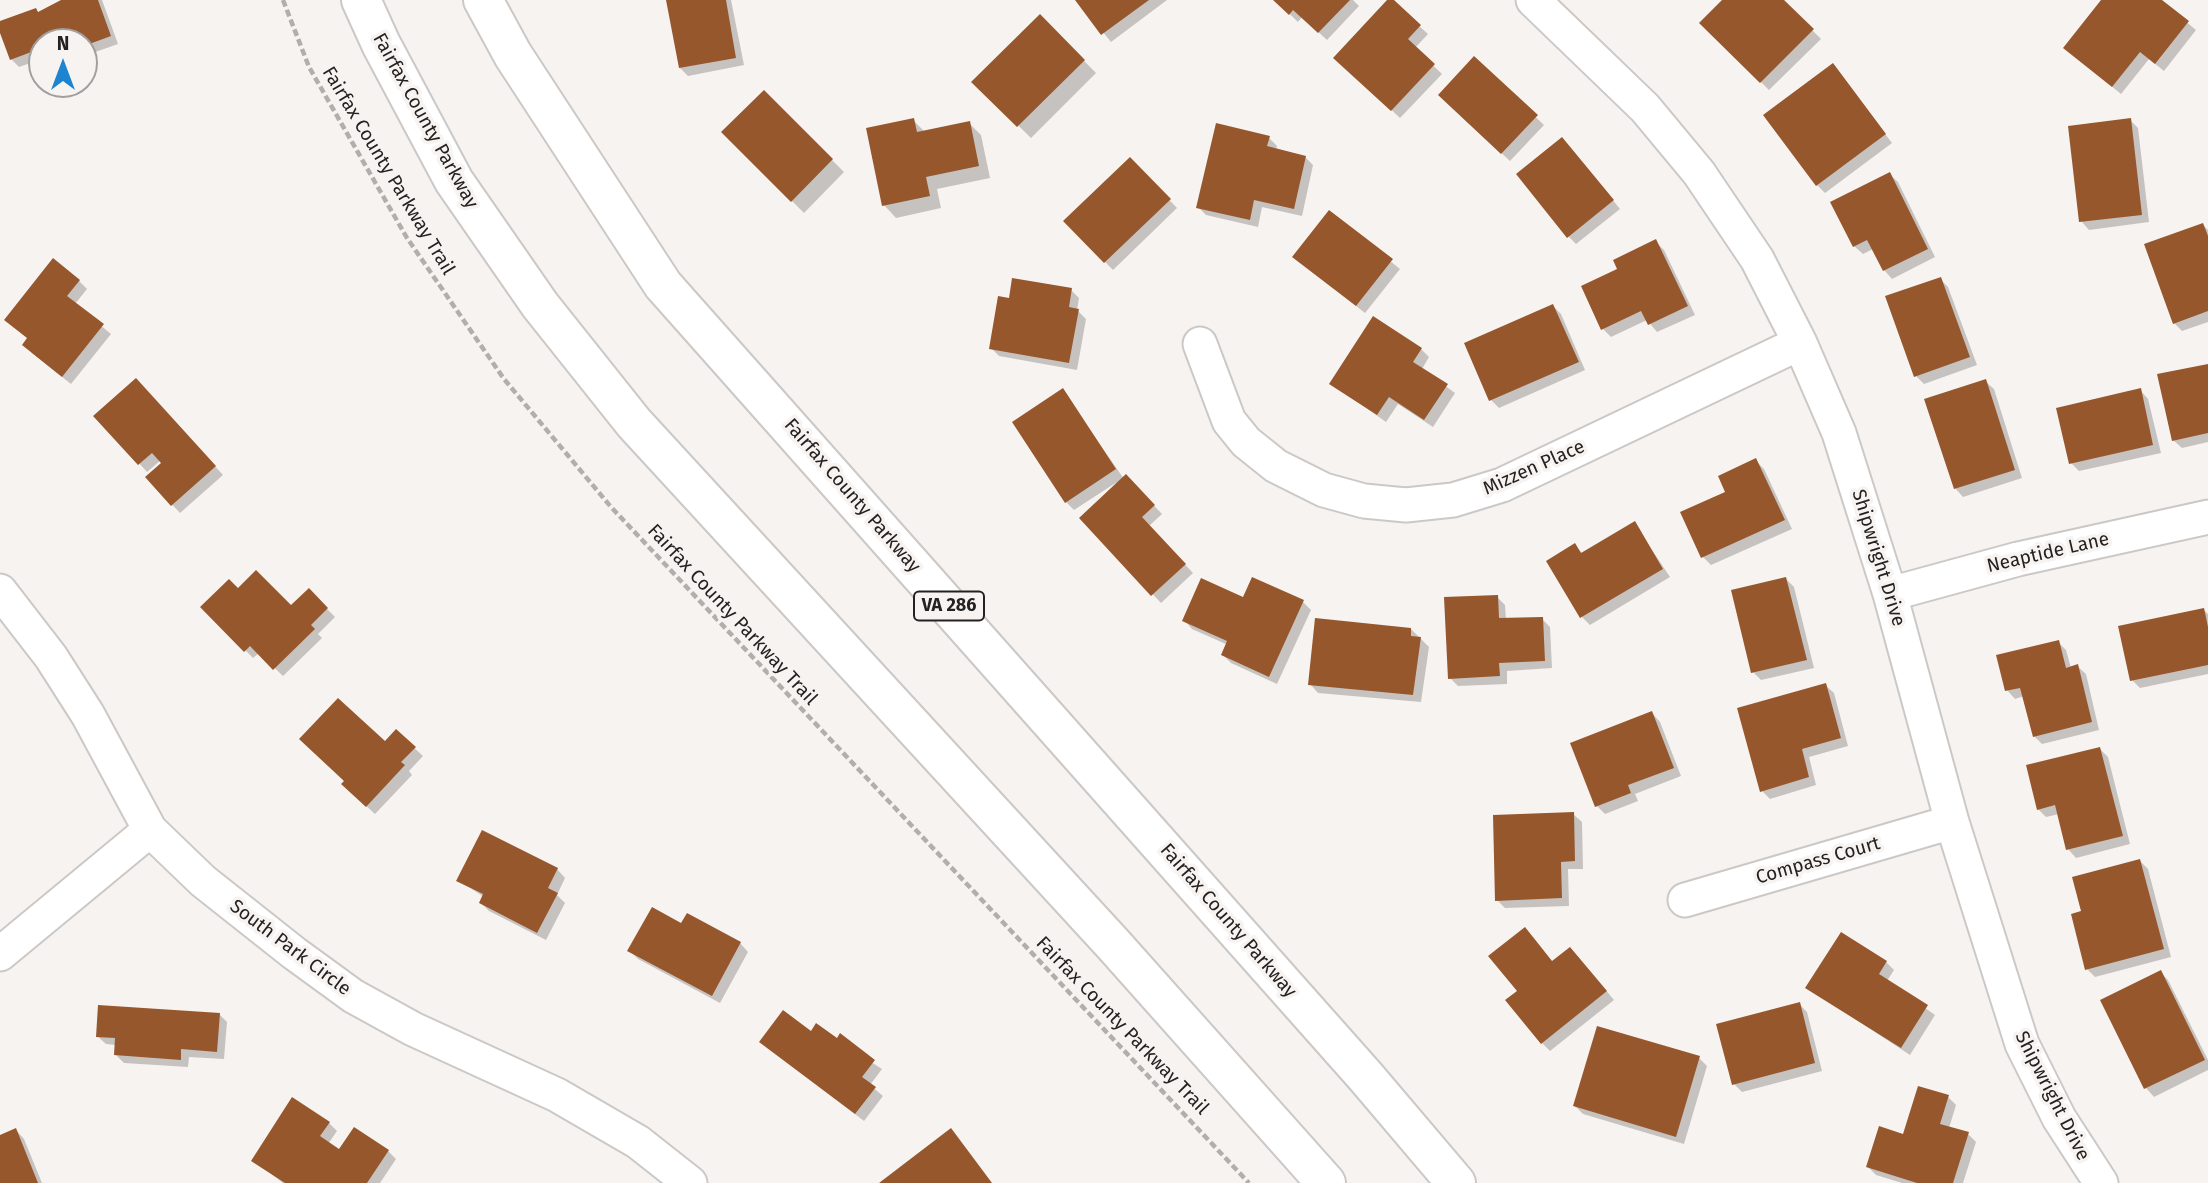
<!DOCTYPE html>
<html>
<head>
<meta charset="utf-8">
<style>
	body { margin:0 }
	#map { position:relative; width:2208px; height:1183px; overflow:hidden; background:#f7f3f1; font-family:"Fira Sans",sans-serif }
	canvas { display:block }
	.north { position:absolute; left:28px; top:28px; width:70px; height:70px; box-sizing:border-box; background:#f7f3f1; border:2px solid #a29f9e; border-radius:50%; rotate:0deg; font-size:19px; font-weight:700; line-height:28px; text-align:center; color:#232221 }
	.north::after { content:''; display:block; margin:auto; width:24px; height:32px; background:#1d84cf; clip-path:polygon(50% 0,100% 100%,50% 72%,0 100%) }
</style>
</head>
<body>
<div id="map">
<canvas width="2208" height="1183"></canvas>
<div class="north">N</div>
</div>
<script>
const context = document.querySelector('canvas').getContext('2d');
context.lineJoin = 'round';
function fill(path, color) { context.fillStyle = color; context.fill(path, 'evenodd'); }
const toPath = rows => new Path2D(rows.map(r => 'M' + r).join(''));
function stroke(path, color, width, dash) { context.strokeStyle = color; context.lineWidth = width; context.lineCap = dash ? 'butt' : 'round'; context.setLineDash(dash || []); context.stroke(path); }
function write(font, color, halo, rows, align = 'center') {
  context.font = font + ' "Fira Sans",sans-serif'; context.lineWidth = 7; context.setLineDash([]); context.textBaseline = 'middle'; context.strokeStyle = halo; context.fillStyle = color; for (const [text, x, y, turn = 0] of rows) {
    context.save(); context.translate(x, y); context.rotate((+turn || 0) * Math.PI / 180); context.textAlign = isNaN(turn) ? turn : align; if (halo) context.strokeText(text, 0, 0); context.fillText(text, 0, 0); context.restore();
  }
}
const shadow = toPath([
	[67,0,102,0,118,44,84,56,84,42,42,42,42,59,19,67,11,59,0,23,39,13],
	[667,0,731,0,744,65,688,76,680,68],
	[1077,0,1167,0,1111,42],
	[1275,0,1353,0,1359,6,1327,40,1302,17,1298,22],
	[1390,0,1428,34,1415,48,1442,74,1400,118,1344,65],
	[1724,0,1782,0,1821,39,1769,90,1701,23],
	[2103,0,2160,0,2196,30,2164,71,2149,59,2121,94,2065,48],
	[1040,16,1096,73,1031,138,974,82],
	[1474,59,1544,125,1510,161,1448,103],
	[1833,65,1892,143,1825,193,1817,185],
	[764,92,844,172,804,213,723,132],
	[913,120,925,132,969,123,981,135,990,178,937,189,941,208,896,218,884,205],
	[2130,120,2138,128,2149,222,2089,230,2081,221],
	[1269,138,1277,146,1276,150,1305,157,1313,165,1302,216,1262,207,1258,227,1206,215,1198,207],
	[1570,147,1620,209,1576,244,1568,236],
	[1130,159,1177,208,1113,270,1065,221],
	[1889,174,1898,182,1935,257,1892,279,1884,270,1873,249,1863,254,1854,246],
	[1330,212,1400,269,1365,313,1303,264],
	[2203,225,2208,230,2208,322,2182,331,2174,323],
	[1655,241,1664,250,1695,315,1657,332,1647,320,1611,337,1603,329,1620,270],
	[1940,279,1948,287,1977,365,1924,384,1916,376],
	[79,281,87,289,75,304,111,334,71,384,32,353,29,339],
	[1071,290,1079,298,1077,310,1086,319,1077,370,999,356,991,348,1010,300],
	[1553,306,1561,314,1585,370,1499,408,1491,400],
	[1421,349,1429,357,1422,369,1455,393,1433,427,1398,404,1386,422,1332,384],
	[2208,366,2208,442,2182,448,2173,440],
	[1985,381,1994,389,2022,478,1963,497,1955,488],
	[144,388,223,475,180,513,147,478,164,463,161,460,147,472,96,416],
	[2140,390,2148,399,2161,453,2079,471,2071,463],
	[1063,391,1124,479,1126,476,1162,514,1149,526,1193,573,1161,603,1081,518,1117,482,1074,510,1066,502],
	[1756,461,1764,469,1792,529,1711,565,1703,557,1728,493],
	[1634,523,1670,577,1590,625,1582,617,1575,546,1583,554],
	[1786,579,1794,587,1814,668,1761,680,1753,672],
	[309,591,335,617,318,634,322,638,283,676,259,653,253,658,203,607,291,608],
	[1497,597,1505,605,1506,620,1542,619,1550,627,1552,668,1507,671,1507,684,1458,686,1450,678],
	[1244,600,1303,602,1311,610,1277,684,1231,663,1223,655,1228,645,1192,629,1184,620],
	[2203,609,2208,614,2208,674,2140,688,2132,680],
	[1411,629,1429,647,1421,702,1318,693,1310,684],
	[2058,642,2066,650,2071,668,2077,666,2086,674,2099,730,2042,744,2034,736,2024,696,2015,699,2007,690],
	[1825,685,1834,693,1848,746,1809,757,1816,785,1770,799,1762,791],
	[1652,713,1660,722,1681,776,1635,794,1638,801,1605,814,1597,806],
	[396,731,423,756,409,771,412,775,375,814,351,792],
	[2100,749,2108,757,2130,844,2076,858,2068,849,2059,814,2046,817,2038,809],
	[1573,814,1582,822,1583,869,1568,869,1569,906,1505,908,1497,900],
	[2140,861,2148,869,2171,957,2095,977,2087,969,2083,912],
	[557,869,565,878,557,895,565,903,546,940,489,911,481,903,484,897,458,880],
	[687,915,740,943,748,952,720,1003,638,959,630,951,681,925],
	[1533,937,1553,963,1578,957,1614,1000,1550,1051,1542,1043,1519,991],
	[1886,962,1894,970,1887,981,1935,1015,1910,1055,1808,988],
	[2160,972,2168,980,2208,1060,2208,1070,2154,1097,2146,1088,2102,1001],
	[1799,1004,1807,1012,1822,1071,1742,1092,1734,1084],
	[219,1014,227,1022,224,1059,189,1057,188,1067,124,1063,115,1054,116,1045,106,1044,97,1036],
	[811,1033,837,1040,882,1069,870,1085,883,1096,864,1121,761,1042],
	[1699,1058,1707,1066,1684,1144,1583,1114,1575,1106],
	[1948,1097,1956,1105,1949,1128,1968,1134,1976,1142,1963,1183,1902,1183,1876,1175,1868,1167],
	[329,1123,337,1131,328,1144,340,1152,388,1151,396,1159,380,1183,283,1183,253,1160],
	[16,1130,24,1139,42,1183,0,1183,0,1137]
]);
const building = toPath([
	[61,0,98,0,111,36,84,46,84,42,42,42,42,48,10,60,0,33,0,21,36,8,38,12],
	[666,0,726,0,736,58,679,68],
	[1075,0,1149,0,1101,35],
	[1273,0,1350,0,1318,33,1293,10,1289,15],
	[1387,0,1394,0,1421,25,1408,39,1435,64,1391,111,1333,58],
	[1722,0,1784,0,1814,29,1760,83,1699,23],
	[2101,0,2162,0,2189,21,2155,64,2140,52,2112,87,2063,48],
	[1040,14,1085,60,1017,127,971,82],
	[1474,56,1538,115,1501,154,1438,95],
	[1833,63,1886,134,1816,186,1763,115],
	[764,90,833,159,791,202,721,132],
	[914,118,917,132,970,121,979,166,926,177,930,196,882,206,866,128],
	[2131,118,2142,215,2079,222,2068,126],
	[1216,123,1270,136,1267,146,1306,156,1294,209,1254,200,1250,220,1196,208],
	[1562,137,1614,200,1567,238,1516,174],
	[1130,157,1171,199,1104,263,1063,221],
	[1890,172,1928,249,1883,271,1867,240,1853,247,1830,202],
	[1329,210,1393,259,1356,306,1292,257],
	[2203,223,2208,236,2208,311,2173,324,2144,244],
	[1656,239,1688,306,1648,325,1641,311,1601,330,1581,286,1617,269,1613,260],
	[53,258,80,280,67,296,104,324,62,377,22,345,27,338,4,320],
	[1941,277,1970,357,1914,377,1885,296],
	[1012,278,1072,288,1069,307,1079,309,1069,363,989,349,998,296,1009,298],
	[1553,304,1579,362,1489,401,1464,343],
	[1373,316,1422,348,1413,362,1448,384,1424,420,1389,397,1377,415,1329,384],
	[2208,364,2208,433,2172,441,2157,374],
	[136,378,216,466,171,506,145,477,161,463,152,453,138,465,93,416],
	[1986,379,2015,470,1954,489,1924,399],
	[1063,388,1116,469,1065,503,1012,422],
	[2141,388,2153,445,2069,464,2056,408],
	[1756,458,1785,520,1701,558,1680,512,1725,492,1718,476],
	[1126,474,1155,505,1142,517,1186,564,1151,596,1079,518],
	[1635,521,1663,569,1580,618,1546,561,1575,543,1581,553],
	[256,570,291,605,309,588,328,608,311,625,315,629,273,670,250,646,244,652,200,607,229,579,238,588],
	[1252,577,1304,600,1269,677,1221,655,1227,641,1182,621,1201,578,1243,597],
	[1786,577,1807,660,1751,673,1731,590],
	[1498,595,1499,618,1543,617,1545,661,1499,663,1500,676,1448,679,1444,597],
	[2204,608,2208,627,2208,665,2130,681,2118,626],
	[1315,618,1411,628,1411,636,1421,637,1413,695,1308,685],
	[2059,640,2066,668,2078,664,2092,722,2033,737,2020,688,2005,691,1996,655],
	[1826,683,1841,738,1802,749,1809,777,1760,792,1737,708],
	[338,698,385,741,396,729,416,747,401,762,405,765,366,807,341,784,344,781,299,739],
	[1652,711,1674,768,1628,785,1631,793,1595,807,1570,743],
	[2100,747,2123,836,2066,850,2055,805,2037,810,2026,765],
	[1574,812,1575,861,1561,862,1562,898,1495,901,1493,815],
	[482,830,558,868,548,888,558,893,537,933,479,903,483,894,456,881],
	[2140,859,2164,949,2085,970,2071,914,2081,911,2072,877],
	[652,907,681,923,687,913,741,942,712,996,627,951],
	[1525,927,1552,961,1570,947,1607,991,1541,1044,1505,1000,1517,991,1488,956],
	[1841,932,1887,961,1879,974,1928,1005,1901,1048,1805,988],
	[2161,970,2205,1060,2144,1089,2100,1000],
	[1800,1002,1815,1063,1732,1085,1716,1024],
	[98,1005,220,1013,217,1052,181,1049,181,1060,114,1055,115,1038,96,1037],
	[783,1010,811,1031,816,1023,837,1038,840,1033,875,1060,862,1077,876,1087,855,1114,759,1042],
	[1597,1026,1700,1056,1676,1137,1573,1106],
	[1918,1086,1949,1095,1940,1124,1969,1132,1953,1183,1917,1183,1866,1167,1879,1126,1903,1134],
	[292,1097,330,1122,320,1136,339,1149,354,1127,389,1150,367,1183,285,1183,251,1161],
	[16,1128,38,1183,0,1183,0,1135],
	[951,1128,992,1183,879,1183]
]);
const path = toPath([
	[283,0,309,67,407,238,504,379,611,507,1249,1183]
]);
const minor = toPath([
	[1533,0,1645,108,1699,173,1757,259,1800,343,1839,433,1890,594,1952,822,2022,1044,2059,1118,2101,1183],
	[1200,344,1229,421,1246,442,1276,466,1324,490,1364,501,1406,505,1453,500,1502,485,1800,343],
	[0,591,51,657,88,715,150,830,203,881,294,953,353,996,413,1029,557,1095,638,1142,690,1183],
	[1890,594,2018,559,2208,517],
	[1685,900,1952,822],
	[0,954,150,830]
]);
const trunk = toPath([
	[361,0,381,44,454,181,540,305,634,423,1113,944,1326,1183],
	[483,0,513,55,663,285,1366,1077,1456,1183]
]);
const shields = [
	[949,606,70]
];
const shieldNames = [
	["VA 286",949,606]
];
const streetNames = [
	["Fairfax County Parkway",425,121,61],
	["Fairfax County Parkway Trail",388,171,59],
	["Mizzen Place",1534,468,-24],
	["Fairfax County Parkway",852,496,49],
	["Neaptide Lane",2048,553,-13],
	["Shipwright Drive",1878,558,73],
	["Fairfax County Parkway Trail",732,615,47],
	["Compass Court",1818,861,-16],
	["Fairfax County Parkway",1228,921,49],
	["South Park Circle",290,948,37],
	["Fairfax County Parkway Trail",1122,1026,46],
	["Shipwright Drive",2052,1096,63]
];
fill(shadow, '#0003');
fill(building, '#96572d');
stroke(minor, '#ccc8c5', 37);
stroke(trunk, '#ccc8c5', 42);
stroke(path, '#b1aeac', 4.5, [7, 3.5]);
stroke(minor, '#fff', 33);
stroke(trunk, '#fff', 38);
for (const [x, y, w] of shields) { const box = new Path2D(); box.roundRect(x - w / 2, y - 14.5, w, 29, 5); context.fillStyle = '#f7f3f1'; context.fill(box); stroke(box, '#232221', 2); }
write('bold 18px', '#232221', null, shieldNames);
write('19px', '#232221', '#f7f3f1', streetNames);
</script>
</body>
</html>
